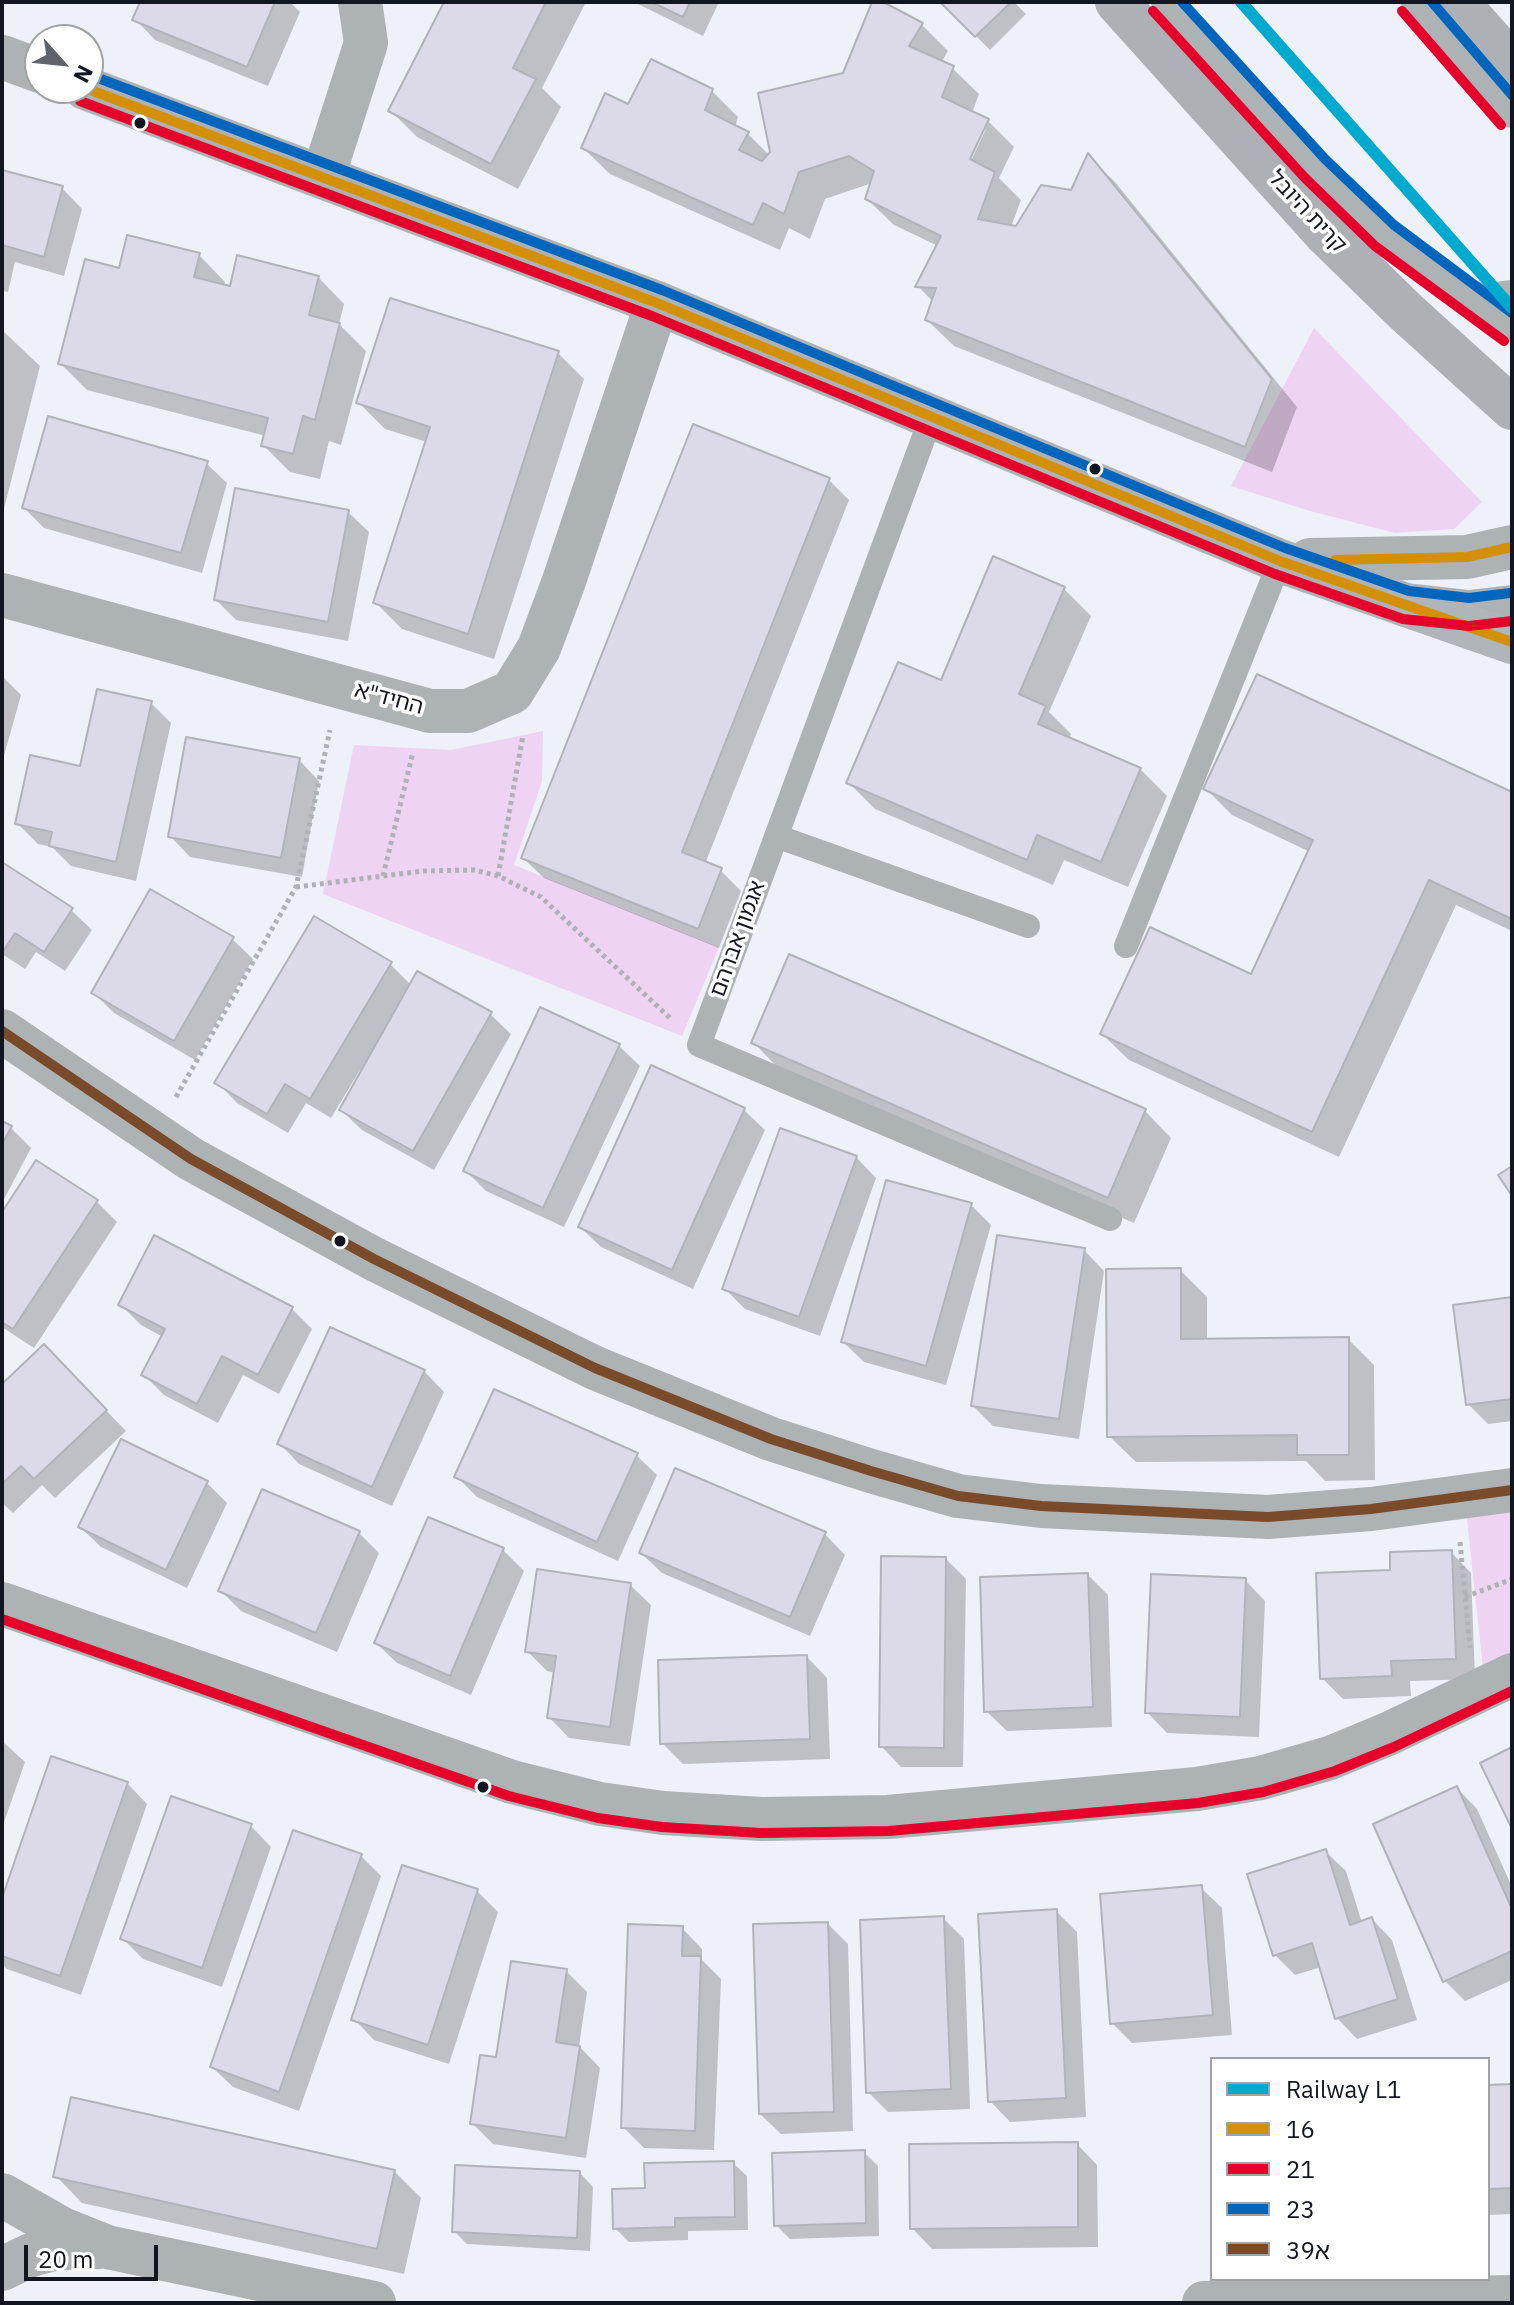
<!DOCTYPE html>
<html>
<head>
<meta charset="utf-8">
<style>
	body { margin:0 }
	#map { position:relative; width:1514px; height:2305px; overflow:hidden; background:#eef1f8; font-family:"IBM Plex Sans","Noto Sans Hebrew",sans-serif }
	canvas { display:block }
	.frame { position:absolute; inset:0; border:4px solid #111620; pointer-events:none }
	.legend { position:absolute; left:1210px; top:2057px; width:280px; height:224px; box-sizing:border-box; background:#fff; border:2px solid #a0a2a6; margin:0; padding:10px 14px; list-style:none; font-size:24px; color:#111620 }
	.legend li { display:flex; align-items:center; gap:16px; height:40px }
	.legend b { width:40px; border:2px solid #a0a2a6 }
	.north { position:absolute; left:24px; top:24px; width:80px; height:80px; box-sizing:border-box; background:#fff; border:2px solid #a0a2a6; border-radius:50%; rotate:117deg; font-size:22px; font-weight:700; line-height:32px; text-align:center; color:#111620 }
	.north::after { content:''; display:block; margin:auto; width:28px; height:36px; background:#5e636c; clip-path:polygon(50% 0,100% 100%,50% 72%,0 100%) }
	.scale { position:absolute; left:24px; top:2245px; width:134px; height:36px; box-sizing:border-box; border:4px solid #111620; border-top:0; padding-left:10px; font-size:24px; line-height:28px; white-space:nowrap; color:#111620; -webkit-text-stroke:6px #fff; paint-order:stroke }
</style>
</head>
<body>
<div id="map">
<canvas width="1514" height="2305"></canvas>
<div class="frame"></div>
<ul class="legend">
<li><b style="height:10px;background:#00a9ce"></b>Railway L1</li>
<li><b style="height:10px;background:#d49005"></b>16</li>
<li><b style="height:10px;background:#e4002b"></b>21</li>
<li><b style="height:10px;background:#0065bd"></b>23</li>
<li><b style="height:10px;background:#7a4b2a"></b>39א</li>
</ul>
<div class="north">N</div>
<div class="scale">20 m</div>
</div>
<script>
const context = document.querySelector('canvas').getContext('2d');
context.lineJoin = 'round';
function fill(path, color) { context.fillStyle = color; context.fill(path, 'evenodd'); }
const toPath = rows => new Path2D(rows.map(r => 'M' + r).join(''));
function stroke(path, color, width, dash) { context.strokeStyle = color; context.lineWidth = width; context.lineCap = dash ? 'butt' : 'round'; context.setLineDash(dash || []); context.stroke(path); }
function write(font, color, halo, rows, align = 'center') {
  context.font = font + ' "IBM Plex Sans","Noto Sans Hebrew",sans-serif'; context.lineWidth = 7; context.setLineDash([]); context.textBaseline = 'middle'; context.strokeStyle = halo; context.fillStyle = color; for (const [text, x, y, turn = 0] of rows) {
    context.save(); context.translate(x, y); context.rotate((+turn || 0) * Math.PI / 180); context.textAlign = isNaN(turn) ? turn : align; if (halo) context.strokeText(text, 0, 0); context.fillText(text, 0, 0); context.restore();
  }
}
const green = toPath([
	[1314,328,1482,502,1454,529,1395,533,1310,511,1231,486],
	[543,731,542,781,514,865,719,947,682,1036,323,894,354,745,451,750],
	[1512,1504,1512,1663,1484,1677,1466,1510]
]);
const shadow = toPath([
	[142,2,290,2,300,12,268,86,155,40,135,19],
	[446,2,586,2,542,88,561,107,518,189,417,137,391,111],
	[634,2,719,2,703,36],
	[874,2,879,2,922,25,948,51,941,63,952,68,979,94,972,113,988,121,1014,147,999,178,1021,200,1011,227,1017,228,1072,192,1089,157,1115,182,1297,407,1272,472,954,346,927,320,933,302,918,286,938,246,894,225,867,199,872,183,825,199,810,239,789,228,780,250,610,174,583,148,629,107,712,91,738,117,735,127,747,133,769,155,844,74],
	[982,129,986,129,967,169,963,167],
	[942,2,1014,2,1026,14,990,50],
	[2,172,62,188,82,209,64,276,15,262,8,292,2,291],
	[199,255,225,282,224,287,318,277,344,304,339,324,366,351,341,445,329,441,320,479,290,472,263,445,266,436,87,390,60,363,120,270],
	[2,330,40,366,2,517],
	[558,353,584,379,494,659,402,629,376,603,427,442,385,429,358,402],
	[206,463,227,483,202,573,44,528,24,508],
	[829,480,849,500,705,864,720,870,741,891,719,948,544,878,523,858],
	[348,512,369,532,348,641,236,620,216,600],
	[994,559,1064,589,1091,616,1049,712,1071,734,1069,739,1140,769,1167,796,1128,887,1064,860,1053,885,875,809,849,783,942,682],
	[2,676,21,695,2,763],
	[151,703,171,723,136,881,71,866,52,847,38,844,17,823,81,768],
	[299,760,319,781,302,877,190,857,170,836],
	[1206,789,1512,794,1512,931,1456,905,1339,1157,1129,1060,1102,1034,1252,977,1310,852,1232,815],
	[2,864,71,910,92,930,65,971,36,952,25,969,2,954],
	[232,939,253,959,195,1060,114,1013,93,992],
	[390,964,411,985,490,1014,511,1034,434,1170,362,1130,341,1110,363,1072,360,1070,331,1118,306,1103,288,1133,237,1103,217,1082],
	[541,1009,619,1046,640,1066,564,1227,486,1191,465,1170],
	[753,1042,1145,1111,1171,1138,1134,1223,779,1069],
	[652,1068,744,1110,765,1130,693,1289,601,1247,580,1227],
	[2,1123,10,1127,31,1148,2,1203],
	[856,1157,876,1178,820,1336,745,1309,724,1288],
	[97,1202,117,1222,34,1348,2,1327,2,1216],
	[971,1205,991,1225,946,1385,864,1362,843,1342],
	[1084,1250,1104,1271,1079,1439,993,1426,973,1406],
	[1180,1270,1207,1297,1207,1340,1348,1339,1374,1365,1375,1480,1325,1481,1306,1461,1136,1462,1109,1436],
	[1512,1299,1512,1421,1488,1424,1468,1404],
	[120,1304,292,1309,312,1329,279,1394,243,1375,218,1423,164,1395,143,1374,163,1337,141,1325],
	[64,1367,126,1431,55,1498,42,1485,13,1513,2,1503,2,1387],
	[424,1371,444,1392,392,1506,299,1464,279,1443],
	[636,1455,657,1475,618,1561,477,1497,456,1476],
	[207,1483,227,1503,187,1588,101,1547,80,1527],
	[429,1519,503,1550,524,1571,471,1695,397,1663,376,1643],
	[359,1533,379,1553,337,1652,241,1611,221,1591],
	[825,1534,845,1555,810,1636,662,1573,641,1553],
	[1451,1552,1471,1573,1475,1679,1410,1681,1411,1696,1343,1699,1322,1678,1392,1572],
	[946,1559,966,1579,963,1767,901,1767,881,1746],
	[1088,1575,1108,1595,1112,1727,1007,1731,986,1711],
	[1245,1580,1265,1601,1259,1737,1167,1733,1147,1712],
	[630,1585,651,1605,630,1746,569,1738,549,1717,555,1673,547,1671,527,1651],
	[807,1657,827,1678,830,1759,683,1764,662,1743],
	[2,1741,25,1762,2,1828],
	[127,1783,147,1804,81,1995,7,1969,2,1964,2,1904],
	[1457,1788,1477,1809,1512,1887,1512,1980,1465,2001,1445,1981],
	[251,1826,271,1847,222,1987,143,1959,123,1939],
	[1325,1851,1346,1871,1362,1923,1372,1919,1392,1940,1417,2020,1357,2039,1337,2018,1321,1967,1295,1975,1275,1955],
	[361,1856,381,1876,299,2111,233,2087,212,2067],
	[1201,1888,1222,1908,1232,2035,1132,2043,1112,2023],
	[477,1891,498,1912,449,2064,374,2040,354,2019],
	[1056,1911,1077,1932,1086,2117,1010,2122,990,2101],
	[943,1918,964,1939,970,2109,888,2112,868,2092],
	[828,1924,848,1944,853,2131,781,2134,760,2114],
	[682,1928,702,1949,702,1960,721,1979,714,2150,644,2148,623,2127],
	[566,1971,587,1992,579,2046,600,2068,586,2158,493,2144,472,2123,497,2059],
	[1512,2086,1512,2214,1488,2215,1488,2087],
	[1077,2144,1097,2165,1098,2247,932,2249,912,2228],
	[864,2152,878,2166,879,2236,790,2239,776,2225],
	[733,2163,747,2176,748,2230,688,2231,688,2240,629,2242,615,2228,647,2190],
	[394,2171,421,2198,404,2274,82,2203,56,2176],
	[580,2173,593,2187,590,2251,467,2244,454,2231]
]);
const building = toPath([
	[140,2,275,2,247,67,132,20,140,2],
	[444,2,546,2,513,68,536,79,491,164,388,111,444,2],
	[651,2,690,2,683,17,651,2],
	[872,2,883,2,923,23,909,46,954,66,942,97,989,119,970,159,995,172,978,219,1016,226,1041,185,1071,190,1088,153,1272,379,1245,447,925,320,936,288,915,287,941,236,865,199,874,171,849,156,799,172,784,214,763,203,753,225,581,148,605,93,628,104,651,59,713,89,705,110,749,132,739,150,762,161,770,152,758,93,843,73,872,2],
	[940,2,1011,2,975,37,940,2],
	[2,170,63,186,44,257,2,245,2,170],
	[127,235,200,253,194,277,230,286,237,255,319,276,309,315,340,323,315,420,303,416,293,454,261,446,268,418,58,364,85,259,119,268,127,235],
	[390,298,559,351,468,634,373,603,430,427,356,403,390,298],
	[48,416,208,461,181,553,22,508,48,416],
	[693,424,830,478,682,852,722,868,698,929,521,858,693,424],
	[235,488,349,510,328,622,214,600,235,488],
	[993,556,1065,587,1019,694,1046,706,1038,724,1141,768,1101,862,1037,835,1027,860,846,783,898,662,941,680,993,556],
	[1257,674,1512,792,1512,919,1429,880,1312,1132,1100,1034,1150,927,1251,974,1313,840,1203,789,1257,674],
	[97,689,152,701,116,862,49,846,52,832,15,824,30,755,80,766,97,689],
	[186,737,300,758,281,858,168,837,186,737],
	[2,862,73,908,44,952,15,933,4,950,2,949,2,862],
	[150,889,234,937,174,1041,91,993,150,889],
	[314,916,392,962,310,1099,285,1084,267,1114,214,1083,314,916],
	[789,954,1146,1109,1108,1198,751,1043,789,954],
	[417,971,492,1012,413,1151,339,1110,417,971],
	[540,1007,620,1044,543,1208,463,1171,540,1007],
	[651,1065,745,1108,672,1270,578,1227,651,1065],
	[2,1121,12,1126,2,1144,2,1121],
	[780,1128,857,1156,799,1317,722,1289,780,1128],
	[36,1160,98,1200,13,1329,2,1322,2,1212,36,1160],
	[1512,1166,1512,1196,1498,1175,1512,1166],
	[886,1180,972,1203,926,1366,841,1342,886,1180],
	[154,1235,293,1307,258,1375,222,1356,197,1404,141,1375,165,1329,118,1305,154,1235],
	[997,1235,1085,1248,1059,1419,971,1406,997,1235],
	[1181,1268,1181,1339,1349,1337,1349,1455,1297,1455,1297,1435,1107,1437,1106,1269,1181,1268],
	[1512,1297,1512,1399,1466,1405,1453,1305,1512,1297],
	[330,1327,425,1370,372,1487,277,1444,330,1327],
	[44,1344,107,1410,34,1479,21,1466,2,1484,2,1384,44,1344],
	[494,1389,638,1453,597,1542,454,1477,494,1389],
	[121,1439,208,1481,166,1570,78,1527,121,1439],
	[675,1468,826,1532,790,1617,639,1553,675,1468],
	[262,1489,360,1531,316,1633,218,1591,262,1489],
	[428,1517,504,1548,450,1676,374,1643,428,1517],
	[1452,1550,1456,1659,1391,1661,1392,1676,1320,1679,1316,1573,1390,1570,1390,1552,1452,1550],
	[881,1556,946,1557,944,1748,879,1747,881,1556],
	[537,1569,631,1583,610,1727,547,1718,556,1656,525,1652,537,1569],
	[1088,1573,1093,1707,984,1712,980,1577,1088,1573],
	[1151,1574,1246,1578,1240,1717,1145,1713,1151,1574],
	[807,1655,810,1739,660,1744,658,1660,807,1655],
	[1512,1747,1512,1829,1480,1763,1512,1747],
	[51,1756,128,1782,60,1976,2,1956,2,1898,51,1756],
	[1457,1786,1512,1909,1512,1951,1443,1982,1373,1824,1457,1786],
	[171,1796,252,1824,202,1968,120,1939,171,1796],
	[293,1830,362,1854,279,2092,210,2067,293,1830],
	[1326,1849,1350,1925,1372,1917,1398,1999,1335,2019,1312,1943,1273,1956,1247,1874,1326,1849],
	[402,1865,478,1889,428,2045,351,2020,402,1865],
	[1202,1885,1213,2015,1110,2024,1100,1894,1202,1885],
	[1057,1909,1066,2098,988,2102,978,1914,1057,1909],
	[944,1916,951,2089,866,2093,860,1920,944,1916],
	[828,1922,834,2112,759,2114,753,1924,828,1922],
	[628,1924,683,1926,682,1956,701,1956,695,2131,621,2128,628,1924],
	[511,1961,567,1969,556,2042,580,2046,566,2138,470,2124,480,2055,496,2057,511,1961],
	[1512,2084,1512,2188,1488,2189,1488,2085,1512,2084],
	[71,2097,395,2170,377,2249,53,2177,71,2097],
	[1078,2142,1078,2227,910,2229,909,2144,1078,2142],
	[865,2150,866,2223,774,2226,772,2153,865,2150],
	[734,2161,735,2217,675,2218,675,2227,613,2229,612,2189,645,2188,644,2163,734,2161],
	[455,2165,580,2171,577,2238,452,2232,455,2165]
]);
const path = toPath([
	[383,876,413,752],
	[498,876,523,735],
	[296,887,423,871,474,870,498,876,541,897,671,1019],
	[176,1097,296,887,330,730],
	[1460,1542,1470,1648],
	[1465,1597,1512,1579]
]);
const service = toPath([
	[1163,2,1315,169,1385,236,1512,330],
	[1413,2,1512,116],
	[1460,293,1488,295,1512,292],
	[932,415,699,1045,1110,1219],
	[776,836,1028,926],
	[1126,946,1280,561]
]);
const minor = toPath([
	[323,177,366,43,360,2],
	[2,595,430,711,468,711,512,692,539,648,564,581,657,303],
	[2,1031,191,1159,374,1259,595,1368,771,1439,871,1471,958,1496,1041,1506,1268,1517,1371,1509,1512,1490],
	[2,2195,62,2229,107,2247,374,2303],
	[2,2269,31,2255,58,2248,100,2247],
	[1204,2303,1512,2297]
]);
const tertiary = toPath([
	[2,57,40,71],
	[85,88,657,303,1280,561,1406,605,1469,612,1512,607],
	[1310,560,1467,557,1512,547],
	[2,1604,512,1782,600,1804,663,1813,762,1819,888,1817,1197,1789,1261,1778,1330,1758,1388,1734,1512,1675]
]);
const secondary = toPath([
	[1117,2,1326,234,1406,312,1512,408],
	[1457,2,1512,64]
]);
const primary = toPath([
	[1406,605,1512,642]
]);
const bus1 = toPath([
	[85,88,657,303,1280,561,1512,642],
	[1335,560,1467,557,1512,547]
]);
const bus2 = toPath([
	[1153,11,1305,178,1375,246,1504,341],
	[1402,11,1501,125],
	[80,101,652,316,1275,574,1403,619,1469,626,1512,621],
	[2,1619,509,1796,598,1818,662,1827,761,1833,889,1831,1198,1803,1263,1792,1335,1771,1394,1747,1512,1691]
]);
const bus3 = toPath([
	[1182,2,1325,159,1394,225,1512,313],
	[1432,2,1512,95],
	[90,75,662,290,1285,548,1409,591,1469,598,1510,593]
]);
const bus4 = toPath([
	[2,1031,191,1159,374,1259,595,1368,771,1439,871,1471,958,1496,1041,1506,1268,1517,1371,1509,1512,1490]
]);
const rail1 = toPath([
	[1241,2,1512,308]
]);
const markers = [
	[140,123,7,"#111620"],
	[1095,469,7,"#111620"],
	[340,1241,7,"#111620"],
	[483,1787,7,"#111620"]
];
const streetNames = [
	["קרית היובל",1307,212,47],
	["החיד\"א",389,699,15],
	["אגמון אברהם",738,939,-70]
];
fill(green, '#efd3f2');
fill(shadow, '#0003');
fill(building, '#dcdae9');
stroke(building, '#b2b2ba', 2);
stroke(path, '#aeb1b6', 5, [4, 4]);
stroke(service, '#adb2b5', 24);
stroke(minor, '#adb2b5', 44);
stroke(tertiary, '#adb2b5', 44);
stroke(secondary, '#adb1b6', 44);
stroke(primary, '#afb5b8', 44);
stroke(bus1, '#d49005', 10);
stroke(bus2, '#e4002b', 10);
stroke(bus3, '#0065bd', 10);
stroke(bus4, '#7a4b2a', 10);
stroke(rail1, '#00a9ce', 12);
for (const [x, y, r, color] of markers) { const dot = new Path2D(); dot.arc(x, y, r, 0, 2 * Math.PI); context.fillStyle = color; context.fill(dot); stroke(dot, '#fff', 3); }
write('22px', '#111620', '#fff', streetNames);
</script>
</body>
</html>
